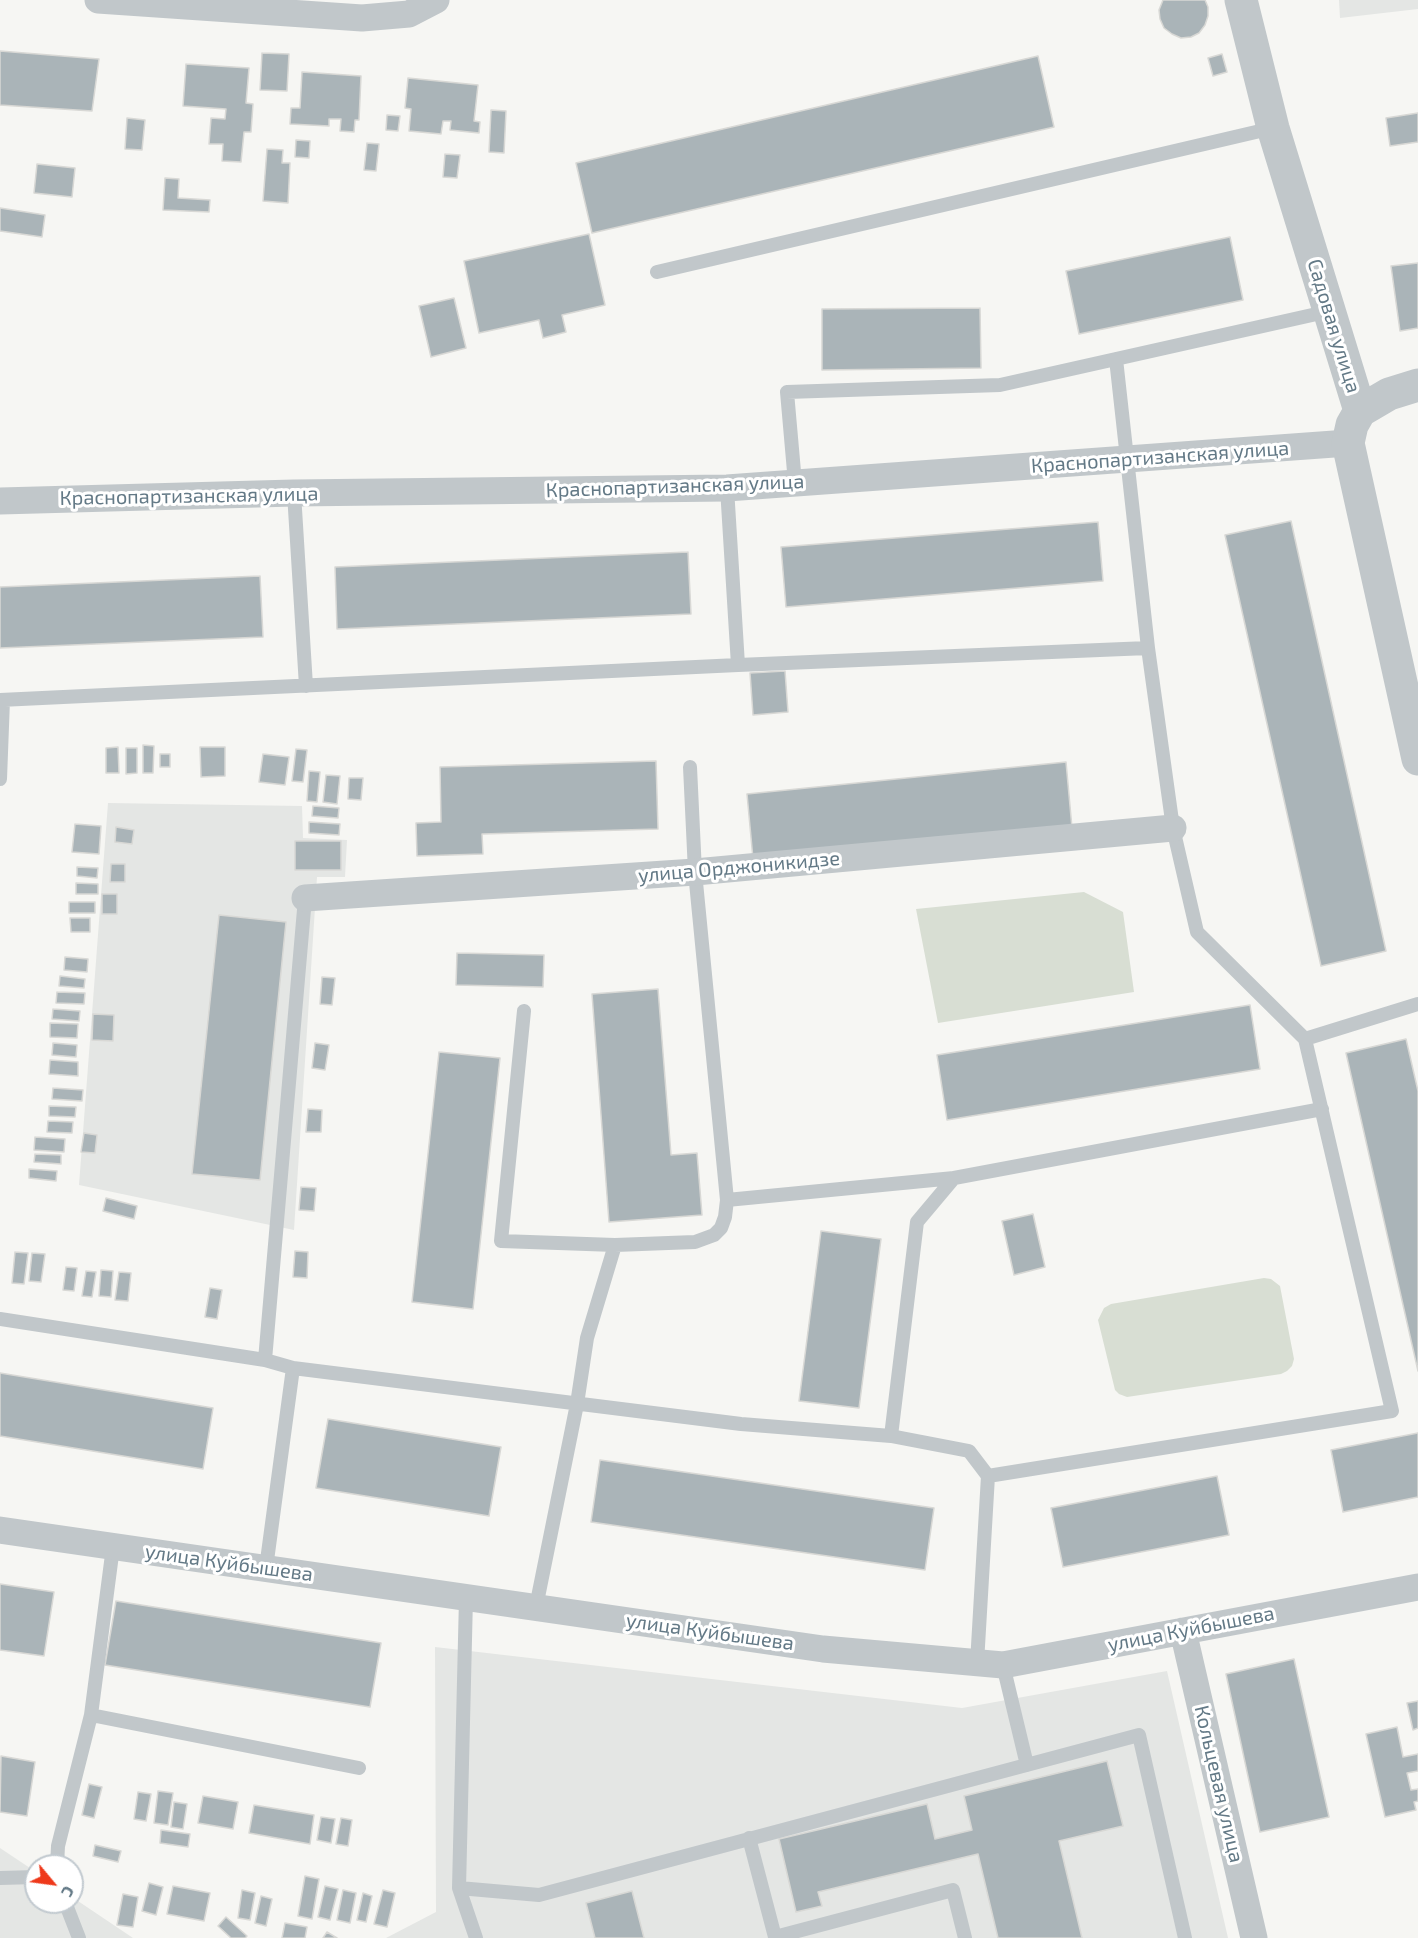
<!DOCTYPE html>
<html>
<head>
<meta charset="utf-8">
<style>
	body { margin:0 }
	#map { position:relative; width:1418px; height:1938px; overflow:hidden; background:#f6f6f3; font-family:"Exo 2",sans-serif }
	canvas { display:block }
	.north { position:absolute; left:24px; top:1854px; width:60px; height:60px; box-sizing:border-box; background:#fff; border:2px solid #c1c9cf; border-radius:50%; rotate:119deg; font-size:16px; font-weight:700; line-height:24px; text-align:center; color:#637986 }
	.north::after { content:''; display:block; margin:auto; width:21px; height:27px; background:#ee391b; clip-path:polygon(50% 0,100% 100%,50% 72%,0 100%) }
</style>
</head>
<body>
<div id="map">
<canvas width="1418" height="1938"></canvas>
<div class="north">С</div>
</div>
<script>
const context = document.querySelector('canvas').getContext('2d');
context.lineJoin = 'round';
function fill(path, color) { context.fillStyle = color; context.fill(path, 'evenodd'); }
const toPath = rows => new Path2D(rows.map(r => 'M' + r).join(''));
function stroke(path, color, width, dash) { context.strokeStyle = color; context.lineWidth = width; context.lineCap = dash ? 'butt' : 'round'; context.setLineDash(dash || []); context.stroke(path); }
function write(font, color, halo, rows, align = 'center') {
  context.font = font + ' "Exo 2",sans-serif'; context.lineWidth = 6; context.setLineDash([]); context.textBaseline = 'middle'; context.strokeStyle = halo; context.fillStyle = color; for (const [text, x, y, turn = 0] of rows) {
    context.save(); context.translate(x, y); context.rotate((+turn || 0) * Math.PI / 180); context.textAlign = isNaN(turn) ? turn : align; if (halo) context.strokeText(text, 0, 0); context.fillText(text, 0, 0); context.restore();
  }
}
const built = toPath([
	[1339,0,1418,0,1418,9,1340,18],
	[108,803,302,806,303,838,347,840,345,877,317,877,294,1230,79,1185],
	[435,1647,962,1708,1167,1671,1228,1938,386,1938,436,1912],
	[0,1848,36,1872,36,1902,72,1902,72,1897,133,1938,0,1938]
]);
const green = toPath([
	[1084,892,1123,912,1134,992,938,1023,916,909],
	[1264,1278,1271,1279,1280,1286,1294,1359,1292,1366,1287,1371,1281,1374,1127,1397,1119,1394,1115,1390,1098,1320,1104,1308,1111,1304]
]);
const building = toPath([
	[1163,0,1205,0,1208,7,1208,16,1205,25,1199,33,1191,37,1181,38,1172,34,1164,28,1160,19,1159,10,1163,0],
	[0,51,99,59,92,111,0,105,0,51],
	[262,53,289,54,287,91,260,90,262,53],
	[1222,54,1227,72,1213,76,1208,58,1222,54],
	[1038,56,1054,127,592,233,576,163,1038,56],
	[186,64,249,68,246,103,253,104,251,132,244,132,241,162,222,161,223,144,209,144,211,118,225,119,226,109,183,106,186,64],
	[302,72,361,76,359,120,355,120,354,132,340,131,341,119,329,119,329,126,290,124,291,108,300,108,302,72],
	[408,78,478,85,474,121,480,122,479,133,450,130,451,121,443,121,441,134,409,131,411,109,405,108,408,78],
	[491,110,506,111,504,153,489,152,491,110],
	[1418,113,1418,142,1390,146,1386,118,1418,113],
	[387,115,400,116,398,131,386,130,387,115],
	[127,118,145,120,142,150,125,149,127,118],
	[296,140,310,141,309,158,295,157,296,140],
	[367,143,379,144,376,171,364,170,367,143],
	[267,149,283,150,282,163,290,163,288,203,263,201,267,149],
	[445,154,460,155,457,178,443,177,445,154],
	[37,164,75,168,72,197,34,193,37,164],
	[165,178,179,179,178,198,210,200,209,212,163,210,165,178],
	[0,208,45,215,42,237,0,231,0,208],
	[589,234,605,305,562,315,566,332,543,338,539,320,479,333,464,261,589,234],
	[1230,237,1243,300,1079,334,1066,271,1230,237],
	[1418,263,1418,328,1400,331,1391,266,1418,263],
	[454,298,466,348,431,357,419,306,454,298],
	[980,308,981,368,822,370,822,309,980,308],
	[1291,521,1386,951,1321,966,1225,535,1291,521],
	[1098,522,1103,581,786,607,781,547,1098,522],
	[688,552,691,614,337,629,335,567,688,552],
	[260,576,263,637,0,648,0,587,260,576],
	[785,671,788,712,753,715,750,673,785,671],
	[143,745,154,746,153,773,143,773,143,745],
	[118,747,119,773,106,773,106,748,118,747],
	[200,747,225,747,225,776,201,777,200,747],
	[126,748,137,748,137,773,126,774,126,748],
	[296,749,307,750,303,782,292,781,296,749],
	[160,754,170,754,170,767,160,767,160,754],
	[263,754,289,757,285,785,259,782,263,754],
	[656,761,658,829,482,834,483,854,417,856,416,823,441,822,440,767,656,761],
	[1066,762,1072,828,753,859,747,794,1066,762],
	[309,771,320,772,317,802,307,801,309,771],
	[326,775,340,776,337,804,323,802,326,775],
	[349,778,363,778,361,800,348,799,349,778],
	[313,806,339,808,338,818,312,816,313,806],
	[309,822,340,824,339,835,309,833,309,822],
	[75,824,101,826,99,854,72,852,75,824],
	[116,827,134,830,132,844,115,842,116,827],
	[295,841,341,841,341,870,295,870,295,841],
	[111,864,125,864,125,882,110,882,111,864],
	[77,867,98,868,97,878,77,876,77,867],
	[76,883,98,884,98,894,76,894,76,883],
	[102,894,117,894,117,914,102,914,102,894],
	[69,902,95,902,95,913,69,913,69,902],
	[219,915,286,922,260,1180,192,1174,219,915],
	[70,918,90,918,90,932,71,932,70,918],
	[457,953,544,955,543,987,456,985,457,953],
	[65,957,88,959,87,972,64,970,65,957],
	[60,976,85,979,84,988,59,986,60,976],
	[322,977,335,978,332,1005,320,1004,322,977],
	[658,989,671,1155,697,1153,702,1215,609,1222,592,994,658,989],
	[57,992,85,993,84,1004,56,1003,57,992],
	[1250,1005,1260,1069,947,1120,937,1055,1250,1005],
	[53,1009,80,1011,79,1021,52,1019,53,1009],
	[93,1014,114,1015,113,1041,92,1040,93,1014],
	[50,1023,78,1024,77,1038,50,1037,50,1023],
	[1406,1039,1418,1091,1418,1371,1346,1053,1406,1039],
	[53,1043,77,1045,76,1057,52,1055,53,1043],
	[315,1043,329,1045,325,1070,312,1068,315,1043],
	[439,1052,500,1058,473,1309,412,1302,439,1052],
	[50,1060,78,1062,78,1076,49,1074,50,1060],
	[53,1088,83,1090,82,1101,52,1099,53,1088],
	[49,1106,76,1107,75,1117,49,1116,49,1106],
	[308,1109,322,1110,321,1132,306,1132,308,1109],
	[48,1121,73,1122,72,1133,47,1132,48,1121],
	[84,1133,97,1135,95,1153,81,1152,84,1133],
	[35,1137,65,1139,64,1152,34,1150,35,1137],
	[35,1154,61,1155,61,1164,34,1162,35,1154],
	[29,1169,57,1171,56,1181,29,1178,29,1169],
	[301,1187,316,1188,314,1211,299,1210,301,1187],
	[106,1198,137,1206,134,1219,103,1211,106,1198],
	[1033,1214,1045,1267,1014,1275,1002,1221,1033,1214],
	[821,1231,881,1239,859,1408,799,1401,821,1231],
	[295,1251,308,1252,307,1278,293,1277,295,1251],
	[15,1252,28,1253,24,1284,12,1283,15,1252],
	[32,1253,45,1254,41,1282,29,1281,32,1253],
	[66,1267,77,1268,74,1291,63,1290,66,1267],
	[101,1270,113,1271,111,1297,99,1296,101,1270],
	[86,1271,96,1272,92,1297,82,1296,86,1271],
	[119,1272,131,1273,128,1301,115,1300,119,1272],
	[210,1288,222,1290,217,1319,205,1317,210,1288],
	[0,1373,213,1408,203,1469,0,1436,0,1373],
	[328,1419,501,1447,489,1516,316,1488,328,1419],
	[1418,1433,1418,1497,1343,1512,1331,1450,1418,1433],
	[600,1460,934,1508,925,1570,591,1522,600,1460],
	[1217,1476,1229,1535,1063,1567,1051,1508,1217,1476],
	[0,1584,54,1592,44,1656,0,1650,0,1584],
	[116,1601,381,1643,370,1707,105,1665,116,1601],
	[1294,1659,1329,1817,1260,1832,1226,1674,1294,1659],
	[1418,1701,1418,1728,1413,1730,1407,1703,1418,1701],
	[1397,1727,1403,1757,1418,1754,1418,1771,1407,1773,1411,1790,1418,1789,1418,1801,1414,1802,1416,1810,1385,1817,1366,1734,1397,1727],
	[1,1756,35,1762,27,1816,0,1812,1,1756],
	[1107,1761,1123,1826,1059,1841,1082,1938,998,1938,978,1854,818,1892,822,1906,796,1912,779,1839,927,1804,935,1839,972,1830,964,1796,1107,1761],
	[89,1784,102,1787,94,1818,82,1815,89,1784],
	[158,1791,173,1793,168,1825,154,1823,158,1791],
	[138,1792,151,1794,146,1821,134,1819,138,1792],
	[203,1796,238,1802,233,1829,198,1823,203,1796],
	[174,1802,187,1804,183,1829,171,1827,174,1802],
	[254,1805,314,1815,310,1844,249,1833,254,1805],
	[321,1817,335,1819,331,1843,317,1840,321,1817],
	[341,1818,352,1820,348,1846,336,1844,341,1818],
	[161,1830,190,1834,188,1847,160,1843,161,1830],
	[95,1845,121,1851,118,1862,93,1856,95,1845],
	[305,1876,319,1879,312,1919,298,1916,305,1876],
	[149,1883,163,1887,156,1915,142,1911,149,1883],
	[173,1886,210,1893,204,1921,167,1914,173,1886],
	[325,1886,338,1889,330,1920,318,1917,325,1886],
	[242,1890,255,1893,250,1920,238,1918,242,1890],
	[343,1890,356,1893,350,1923,337,1920,343,1890],
	[383,1890,395,1893,387,1927,374,1924,383,1890],
	[632,1891,644,1938,595,1938,586,1903,632,1891],
	[363,1893,372,1896,366,1922,357,1920,363,1893],
	[123,1894,138,1897,133,1927,117,1925,123,1894],
	[261,1896,272,1899,266,1926,255,1923,261,1896],
	[226,1917,247,1936,245,1938,231,1938,218,1926,226,1917],
	[285,1923,307,1927,305,1938,282,1938,285,1923],
	[327,1932,337,1938,323,1938,327,1932]
]);
const service = toPath([
	[657,272,1273,128],
	[1116,359,1148,648,1173,828,1197,932,1305,1039],
	[795,483,787,392,1000,385,1330,311],
	[727,488,738,665],
	[294,493,306,686],
	[0,700,738,665,1148,648],
	[0,779,3,700],
	[524,1011,501,1241,615,1245,695,1242,714,1235,721,1228,725,1217,727,1200,695,872,690,767],
	[727,1200,954,1178],
	[0,1319,265,1360,293,1368,741,1424,891,1436,969,1451,988,1476,1392,1411,1305,1039,1418,1004],
	[265,1360,305,898],
	[891,1436,917,1222,954,1178,1322,1109],
	[266,1568,293,1368],
	[466,1598,459,1888,476,1938],
	[536,1607,577,1404,587,1338,615,1245],
	[977,1663,988,1476],
	[1003,1665,1027,1765],
	[91,1715,359,1768],
	[749,1838,775,1937,953,1890,965,1938],
	[57,1866,58,1846,91,1715,113,1547],
	[0,1878,36,1877],
	[459,1888,539,1895,1139,1735,1185,1938],
	[65,1902,79,1938]
]);
const minor = toPath([
	[98,0,362,18,409,14,436,0],
	[0,501,294,493,727,488,1348,443],
	[305,898,695,872,1173,828],
	[0,1530,823,1649,1003,1665,1418,1587],
	[1183,1631,1254,1938]
]);
const tertiary = toPath([
	[1241,0,1273,128,1360,411,1352,425,1348,443,1418,759],
	[1360,411,1389,394,1418,385]
]);
const streetNames = [
	["Садовая улица",1334,326,73],
	["Краснопартизанская улица",1160,457,-4],
	["Краснопартизанская улица",675,486,-2],
	["Краснопартизанская улица",189,496,-1],
	["улица Орджоникидзе",739,867,-5],
	["улица Куйбышева",229,1563,8],
	["улица Куйбышева",1191,1629,-11],
	["улица Куйбышева",710,1632,8],
	["Кольцевая улица",1219,1784,77]
];
fill(built, '#e4e6e4');
fill(green, '#d8ded3');
fill(building, '#aab4b8');
stroke(building, '#d8d8d5', 1.5);
stroke(service, '#c1c7ca', 14);
stroke(minor, '#c1c7ca', 27);
stroke(tertiary, '#c1c7ca', 33);
write('20px', '#637986', '#fff', streetNames);
</script>
</body>
</html>
